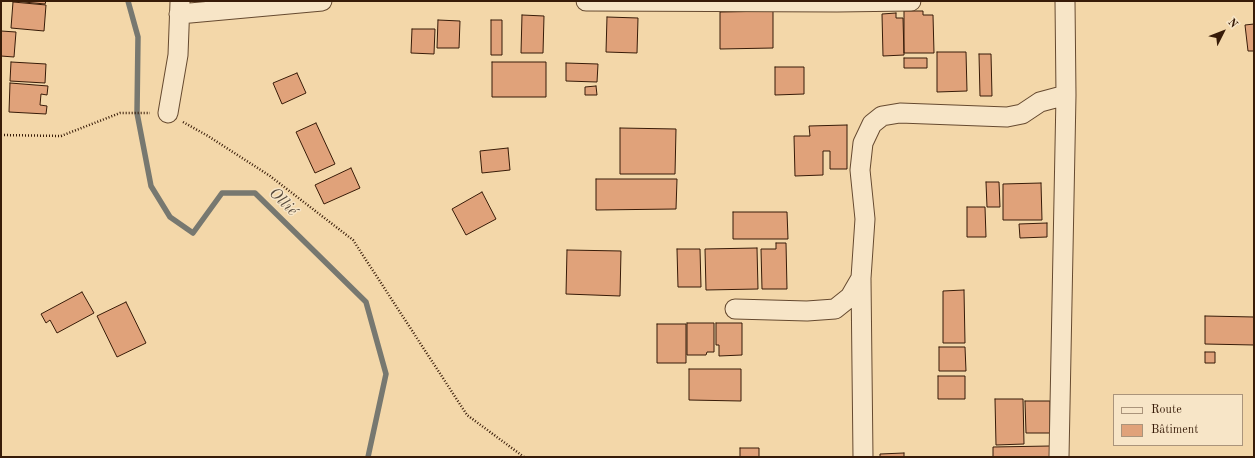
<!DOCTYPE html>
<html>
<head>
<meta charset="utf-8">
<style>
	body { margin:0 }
	#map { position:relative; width:1255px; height:458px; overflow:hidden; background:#f3d7a9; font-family:"Old Standard TT",serif }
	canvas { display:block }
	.frame { position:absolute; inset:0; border:2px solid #371b08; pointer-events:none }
	.legend { position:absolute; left:1113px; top:394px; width:130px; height:52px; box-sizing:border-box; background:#f7e5c7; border:1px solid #aa947b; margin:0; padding:5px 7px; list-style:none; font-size:12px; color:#371b08 }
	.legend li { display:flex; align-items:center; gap:8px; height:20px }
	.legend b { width:20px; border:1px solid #aa947b }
	.north { position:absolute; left:1203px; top:12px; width:40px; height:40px; -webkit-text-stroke:3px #f7e5c7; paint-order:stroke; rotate:48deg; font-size:11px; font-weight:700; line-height:16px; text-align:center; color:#371b08 }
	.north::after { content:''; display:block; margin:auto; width:14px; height:18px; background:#371b08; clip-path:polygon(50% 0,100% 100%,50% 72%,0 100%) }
</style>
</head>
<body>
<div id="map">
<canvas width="1255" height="458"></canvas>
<div class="frame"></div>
<ul class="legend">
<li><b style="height:5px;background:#f7e5c7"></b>Route</li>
<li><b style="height:11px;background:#e0a27a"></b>Bâtiment</li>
</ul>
<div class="north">N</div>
</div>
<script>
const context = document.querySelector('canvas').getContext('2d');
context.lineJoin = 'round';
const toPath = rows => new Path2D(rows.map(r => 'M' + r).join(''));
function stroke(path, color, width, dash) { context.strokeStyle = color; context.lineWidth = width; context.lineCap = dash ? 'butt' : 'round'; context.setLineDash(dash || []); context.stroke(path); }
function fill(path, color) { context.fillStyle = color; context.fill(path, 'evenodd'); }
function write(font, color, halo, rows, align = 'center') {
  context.font = font + ' "Old Standard TT",serif'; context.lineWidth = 3; context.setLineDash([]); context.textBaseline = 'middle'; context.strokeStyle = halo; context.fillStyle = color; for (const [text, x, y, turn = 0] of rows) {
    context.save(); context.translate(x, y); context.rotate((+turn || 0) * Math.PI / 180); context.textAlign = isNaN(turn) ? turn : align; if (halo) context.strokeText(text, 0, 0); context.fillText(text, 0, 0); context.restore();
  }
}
const stream = toPath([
	[128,1,138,37,137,113,151,186,170,217,193,233,222,193,255,193,366,302,386,374,368,457]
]);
const building = toPath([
	[13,1,46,1,45,4,13,1],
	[13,2,46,5,44,31,11,28,13,2],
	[773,11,773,48,720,49,720,12,773,11],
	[904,11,923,11,923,15,933,15,934,53,904,53,904,11],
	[896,13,896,18,903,18,904,55,883,56,882,14,896,13],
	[522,15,544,16,543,53,521,53,522,15],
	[607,17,638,18,637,53,606,52,607,17],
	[438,20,460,21,459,48,437,48,438,20],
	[491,20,502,20,502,55,491,55,491,20],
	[1254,24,1254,51,1248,51,1245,25,1254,24],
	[412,29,435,29,434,54,411,53,412,29],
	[1,31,16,32,14,57,1,56,1,31],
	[937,52,966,52,967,91,937,92,937,52],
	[979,54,991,54,992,96,980,96,979,54],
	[904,58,927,58,927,68,904,68,904,58],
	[11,62,46,64,45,83,10,81,11,62],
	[492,62,546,62,546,97,492,97,492,62],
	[566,63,598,64,597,82,566,81,566,63],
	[775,67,804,67,804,94,775,95,775,67],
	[297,73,306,93,282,104,273,83,297,73],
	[10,83,48,86,47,95,41,94,40,105,47,106,46,114,9,112,10,83],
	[596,86,597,95,585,95,585,87,596,86],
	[316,123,335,164,315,173,296,132,316,123],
	[847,125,847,169,830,169,830,151,823,151,823,175,795,176,794,136,810,136,809,126,847,125],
	[620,128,676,129,675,174,620,174,620,128],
	[508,148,510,170,482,173,480,151,508,148],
	[351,168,360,188,324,204,315,185,351,168],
	[596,179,677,179,676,209,596,210,596,179],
	[986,182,999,182,1000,207,987,207,986,182],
	[1041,183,1042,220,1003,220,1003,184,1041,183],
	[482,192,496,219,466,235,452,209,482,192],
	[967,207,985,207,986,237,967,237,967,207],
	[733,212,787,212,788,239,733,239,733,212],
	[1047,223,1047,237,1020,238,1019,224,1047,223],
	[776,243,786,243,787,289,762,289,761,249,776,249,776,243],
	[757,248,758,289,706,290,705,249,757,248],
	[677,249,700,249,701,287,678,287,677,249],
	[567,250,621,251,620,296,566,294,567,250],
	[964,290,965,343,943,343,943,291,964,290],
	[82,292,94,313,57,333,50,320,46,323,41,314,82,292],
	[126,302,146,343,117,357,97,316,126,302],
	[1205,316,1254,317,1254,345,1205,344,1205,316],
	[687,323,714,323,714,352,707,352,706,355,687,355,687,323],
	[716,323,742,323,742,355,719,356,719,345,716,345,716,323],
	[657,324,686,324,686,363,657,363,657,324],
	[939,347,965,347,966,371,939,371,939,347],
	[1205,352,1215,352,1215,363,1205,363,1205,352],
	[689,369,741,369,741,401,689,400,689,369],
	[938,376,965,376,965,399,938,399,938,376],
	[995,399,1023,399,1024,444,996,445,995,399],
	[1025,401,1050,401,1050,433,1026,433,1025,401],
	[1050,446,1050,457,993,457,993,447,1050,446],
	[740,448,759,448,759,457,740,457,740,448],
	[904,453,904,457,880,457,880,454,904,453]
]);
const path = toPath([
	[183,122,208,136,270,176,353,240,467,415,524,457],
	[1,135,61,136,120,113,150,113]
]);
const minor = toPath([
	[586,1,837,2,911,1],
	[179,14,322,1],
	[168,113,178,55,180,2],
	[861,279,863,457],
	[735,309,807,311,835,309,850,297,861,278,865,219,860,170,863,143,872,124,882,116,900,113,1007,117,1022,114,1040,102,1066,95],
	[1059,457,1066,95,1065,1]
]);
const waterNames = [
	["Ollié",283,202,45]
];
stroke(stream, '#777870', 5.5);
fill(building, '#e0a27a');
stroke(building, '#371b08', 1);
stroke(minor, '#664a30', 21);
stroke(path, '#371b08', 2.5, [1, 2]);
stroke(minor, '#f7e5c7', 19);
write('italic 16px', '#574a3c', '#f7e5c7', waterNames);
</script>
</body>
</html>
